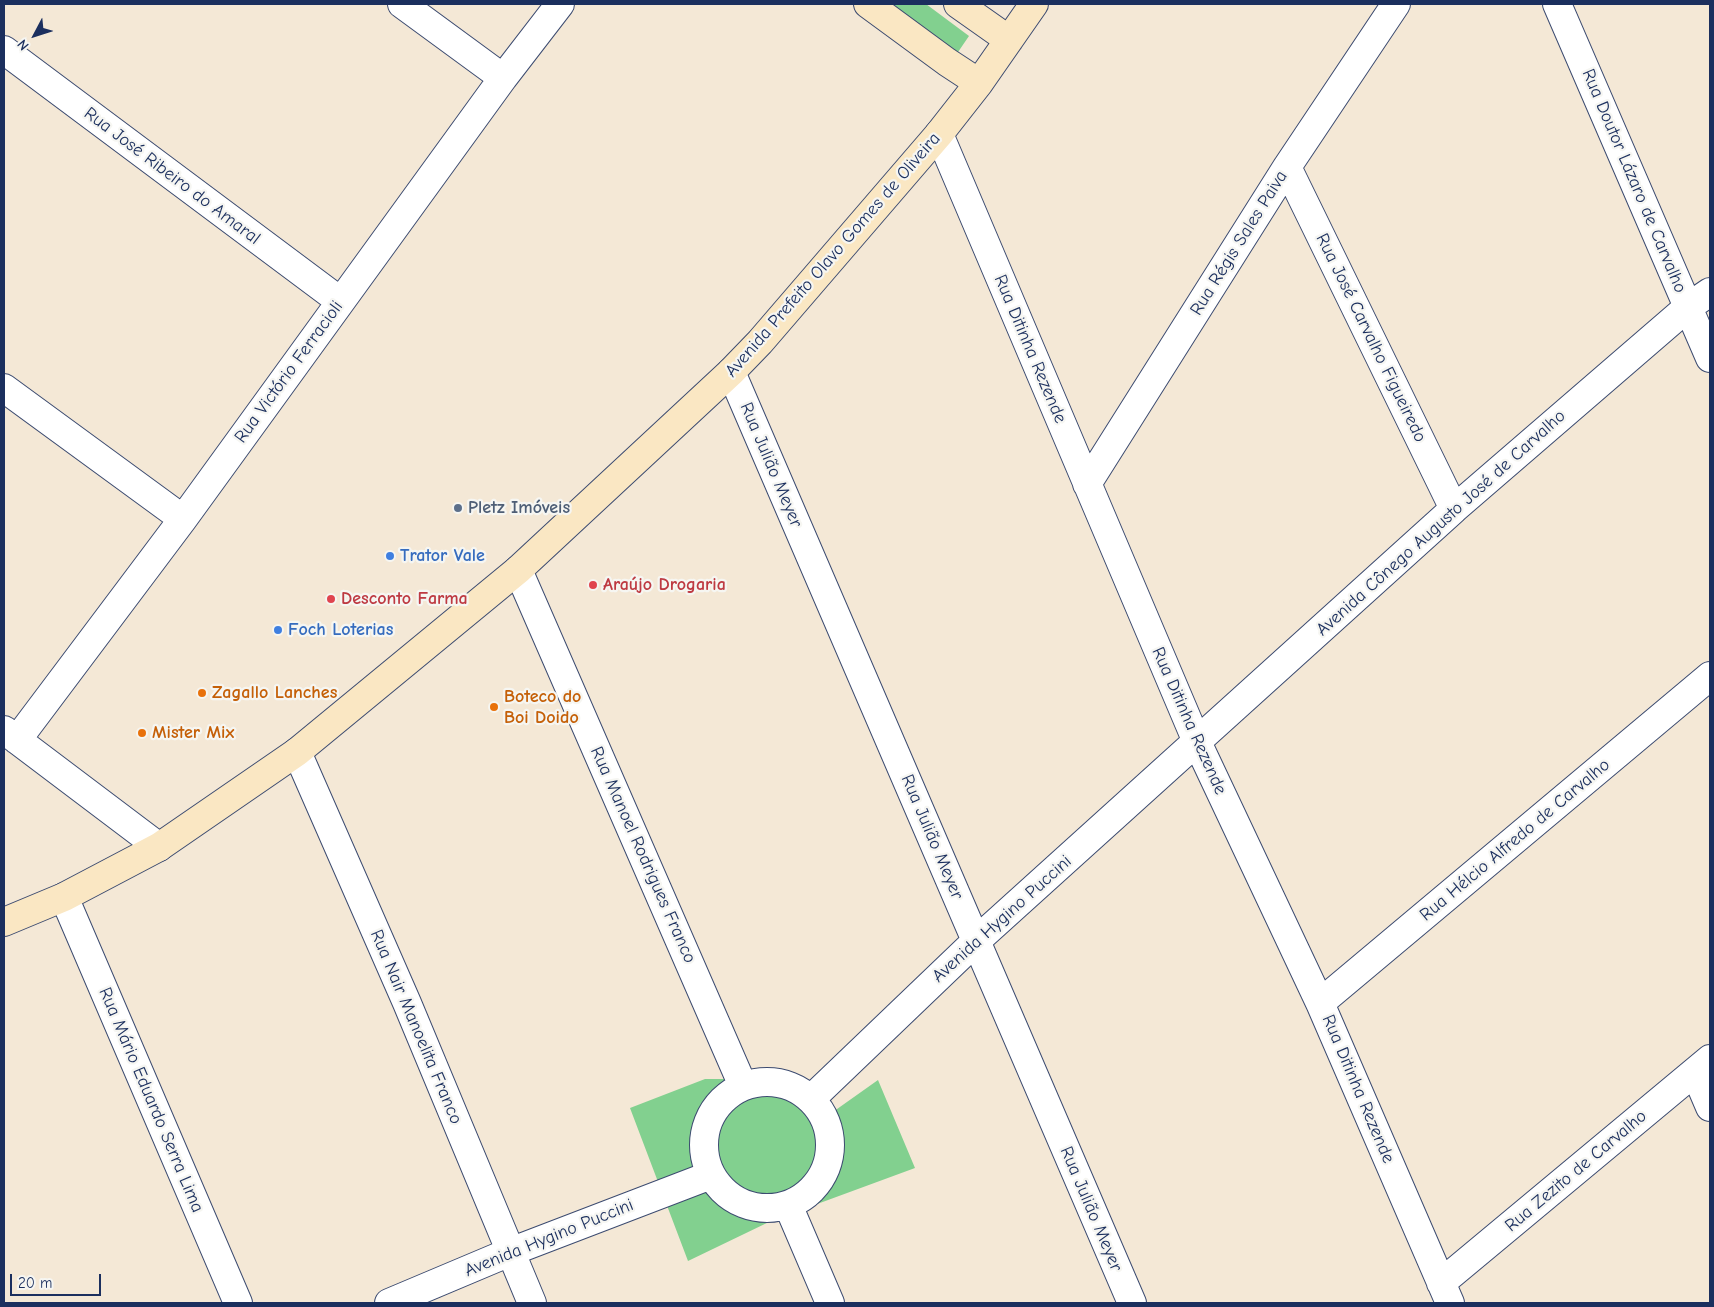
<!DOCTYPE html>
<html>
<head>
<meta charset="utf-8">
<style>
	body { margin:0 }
	#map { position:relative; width:1714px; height:1307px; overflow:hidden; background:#f4e8d6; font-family:"Comic Neue",sans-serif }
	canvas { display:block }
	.frame { position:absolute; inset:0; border:5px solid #1b2f5e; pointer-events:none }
	.north { position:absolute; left:10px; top:10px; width:50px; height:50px; -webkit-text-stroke:4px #f6f6f2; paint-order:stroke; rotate:230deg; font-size:14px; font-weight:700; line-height:20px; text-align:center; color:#1b2f5e }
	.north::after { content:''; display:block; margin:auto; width:18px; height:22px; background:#1b2f5e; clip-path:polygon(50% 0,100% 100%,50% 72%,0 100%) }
	.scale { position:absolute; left:10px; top:1274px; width:91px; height:22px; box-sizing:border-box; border:2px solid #1b2f5e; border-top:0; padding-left:6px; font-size:15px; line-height:18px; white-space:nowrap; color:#1b2f5e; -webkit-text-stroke:4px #f6f6f2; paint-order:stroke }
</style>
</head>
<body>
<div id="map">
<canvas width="1714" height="1307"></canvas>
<div class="frame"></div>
<div class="north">N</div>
<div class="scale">20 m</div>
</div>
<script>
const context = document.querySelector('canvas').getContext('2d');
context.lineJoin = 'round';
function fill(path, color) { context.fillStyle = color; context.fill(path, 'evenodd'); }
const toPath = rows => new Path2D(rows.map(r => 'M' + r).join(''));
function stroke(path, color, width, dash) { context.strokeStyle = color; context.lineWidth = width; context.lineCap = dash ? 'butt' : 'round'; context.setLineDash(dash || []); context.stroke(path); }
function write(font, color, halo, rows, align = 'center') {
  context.font = font + ' "Comic Neue",sans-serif'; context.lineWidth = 4.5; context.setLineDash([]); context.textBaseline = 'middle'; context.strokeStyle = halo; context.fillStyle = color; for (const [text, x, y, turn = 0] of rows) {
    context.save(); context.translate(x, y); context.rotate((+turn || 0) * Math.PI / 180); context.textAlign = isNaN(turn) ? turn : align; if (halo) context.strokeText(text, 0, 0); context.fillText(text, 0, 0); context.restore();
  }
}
const green = toPath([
	[888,4,926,4,969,36,956,55],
	[705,1079,745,1079,793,1083,813,1096,830,1114,878,1080,915,1168,771,1221,688,1261,630,1108]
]);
const street = toPath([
	[402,4,503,78],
	[1557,4,1710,358],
	[4,50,340,301],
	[939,134,1197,742,1320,1003,1450,1303],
	[1287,167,1454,509],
	[731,372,1132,1303],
	[4,388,183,519],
	[1087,484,1287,167,1396,4],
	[518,570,743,1086],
	[4,730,159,847],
	[17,740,183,519,503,78,560,4],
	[297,752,407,1003,532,1303],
	[64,897,238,1303],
	[1320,1003,1710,676],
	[1695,1072,1710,1107],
	'704 1145a63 63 0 1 1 126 0a63 63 0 1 1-126 0Z',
	[811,1099,976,941,1454,509,1688,307,1710,292],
	[788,1205,830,1303],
	[1441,1283,1710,1059],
	[389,1303,510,1252,711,1175]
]);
const secondary = toPath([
	[868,4,947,62,979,83],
	[958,4,1009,40],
	[4,922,64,897,159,847,297,752,518,570,731,372,760,342,939,134,979,83,1034,4]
]);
const markers = [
	[458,508,5,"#5c6f8a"],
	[390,556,5,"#3f7fe0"],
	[593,585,5,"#e0444e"],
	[331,599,5,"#e0444e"],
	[278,630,5,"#3f7fe0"],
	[202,693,5,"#e8710a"],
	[494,707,5,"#e8710a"],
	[142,733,5,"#e8710a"]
];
const streetNames = [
	["Rua José Ribeiro do Amaral",172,176,37],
	["Rua Doutor Lázaro de Carvalho",1634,181,67],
	["Rua Régis Sales Paiva",1239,243,-58],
	["Avenida Prefeito Olavo Gomes de Oliveira",833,255,-49],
	["Rua José Carvalho Figueiredo",1371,338,64],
	["Rua Ditinha Rezende",1030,349,67],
	["Rua Victório Ferracioli",289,372,-54],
	["Rua Julião Meyer",771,465,67],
	["Avenida Cônego Augusto José de Carvalho",1441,523,-42],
	["Rua Ditinha Rezende",1189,721,66],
	["Rua Julião Meyer",932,837,67],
	["Rua Hélcio Alfredo de Carvalho",1515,840,-40],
	["Rua Manoel Rodrigues Franco",643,855,66],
	["Avenida Hygino Puccini",1002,919,-42],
	["Rua Nair Manoelita Franco",416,1027,67],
	["Rua Ditinha Rezende",1358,1089,67],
	["Rua Mário Eduardo Serra Lima",151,1100,67],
	["Rua Zezito de Carvalho",1576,1171,-40],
	["Rua Julião Meyer",1091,1209,67],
	["Avenida Hygino Puccini",549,1238,-22]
];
const serviceNames = [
	["Pletz Imóveis",468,508]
];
const shopNames = [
	["Trator Vale",400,556],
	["Foch Loterias",288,630]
];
const healthNames = [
	["Araújo Drogaria",603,585],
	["Desconto Farma",341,599]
];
const foodNames = [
	["Zagallo Lanches",212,693],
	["Boteco do",504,697],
	["Boi Doido",504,718],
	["Mister Mix",152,733]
];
fill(green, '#82d08f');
stroke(street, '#3c4b70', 30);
stroke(secondary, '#3c4b70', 30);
stroke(street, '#fff', 28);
stroke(secondary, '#fae7c3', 28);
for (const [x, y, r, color] of markers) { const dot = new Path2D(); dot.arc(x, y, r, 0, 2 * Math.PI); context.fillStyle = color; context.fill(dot); stroke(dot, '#f6f6f2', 2); }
write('18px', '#1b2f5e', '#f6f6f2', streetNames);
write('bold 18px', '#4e5e75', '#f6f6f2', serviceNames, 'left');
write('bold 18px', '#366cbe', '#f6f6f2', shopNames, 'left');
write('bold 18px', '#be3a42', '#f6f6f2', healthNames, 'left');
write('bold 18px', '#c56008', '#f6f6f2', foodNames, 'left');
</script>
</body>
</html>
